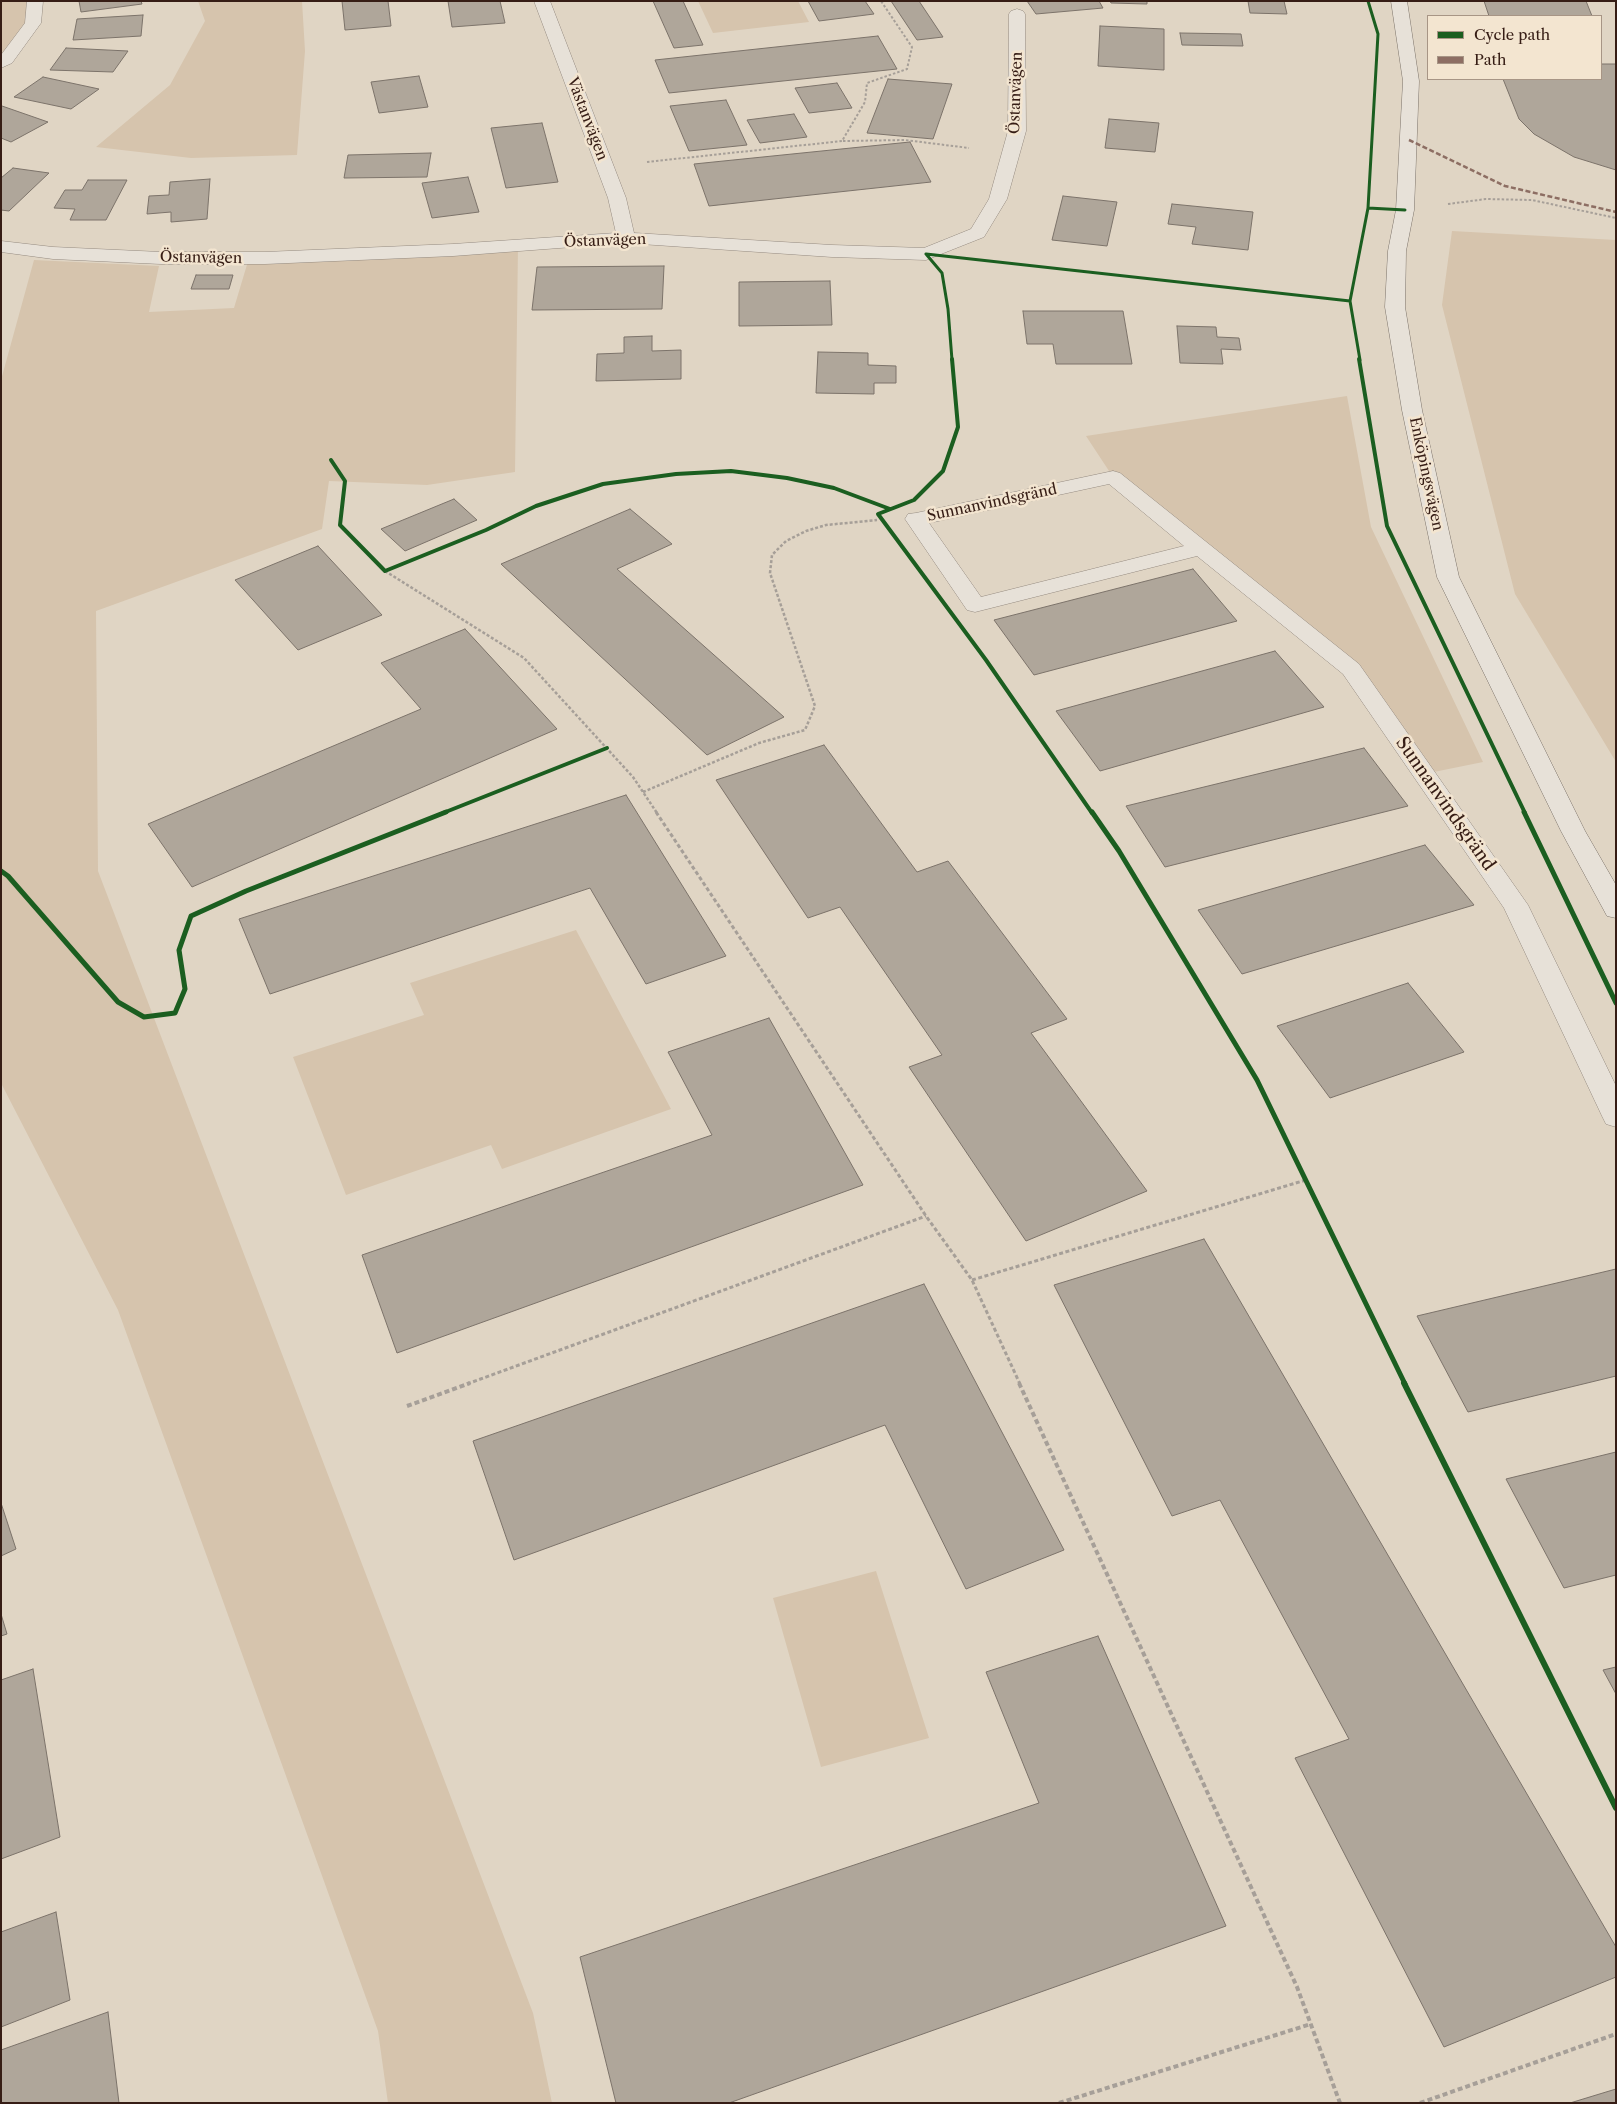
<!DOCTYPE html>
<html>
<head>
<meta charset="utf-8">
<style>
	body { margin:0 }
	#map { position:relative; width:1617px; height:2104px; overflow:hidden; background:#e0d5c4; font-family:"Libre Caslon Text",serif }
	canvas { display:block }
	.frame { position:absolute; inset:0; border:2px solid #361d15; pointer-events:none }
	.legend { position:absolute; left:1427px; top:15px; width:175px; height:65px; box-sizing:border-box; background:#f3e5d0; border:1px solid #a79585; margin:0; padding:6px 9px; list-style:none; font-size:15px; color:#361d15 }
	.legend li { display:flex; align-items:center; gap:10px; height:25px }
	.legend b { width:25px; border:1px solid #a79585 }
</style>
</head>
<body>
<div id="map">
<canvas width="1617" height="2104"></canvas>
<div class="frame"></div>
<ul class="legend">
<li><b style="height:6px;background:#1b5e20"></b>Cycle path</li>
<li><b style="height:6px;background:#8d6e63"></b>Path</li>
</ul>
</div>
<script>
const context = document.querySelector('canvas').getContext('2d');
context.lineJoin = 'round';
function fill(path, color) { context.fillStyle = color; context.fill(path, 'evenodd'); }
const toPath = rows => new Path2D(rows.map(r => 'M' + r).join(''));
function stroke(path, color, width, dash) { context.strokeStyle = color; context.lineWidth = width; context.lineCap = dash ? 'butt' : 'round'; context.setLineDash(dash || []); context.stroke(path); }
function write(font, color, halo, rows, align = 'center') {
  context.font = font + ' "Libre Caslon Text",serif'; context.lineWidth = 5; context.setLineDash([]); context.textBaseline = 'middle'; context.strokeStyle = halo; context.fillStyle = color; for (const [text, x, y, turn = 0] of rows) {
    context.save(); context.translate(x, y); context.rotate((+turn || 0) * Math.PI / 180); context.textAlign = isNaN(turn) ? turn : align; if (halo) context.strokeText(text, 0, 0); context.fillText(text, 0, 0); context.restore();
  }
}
const green = toPath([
	[1,1,35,1,33,23,1,63],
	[198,1,302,1,305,51,297,155,191,158,96,147,170,85,205,21],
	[698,1,798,1,809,22,713,33],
	[1452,231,1616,240,1616,762,1515,594,1442,305],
	[518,246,515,472,427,485,329,481,322,529,96,611,98,871,533,2013,552,2103,388,2103,378,2031,118,1310,1,1083,1,380,34,260,159,266,149,312,234,308,249,258],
	[1347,396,1371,527,1483,762,1424,774,1351,669,1113,477,1086,436],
	[576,930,671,1109,502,1169,491,1145,346,1195,293,1057,424,1015,410,983],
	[876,1571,929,1738,821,1767,773,1598]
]);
const building = toPath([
	[79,1,141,1,142,4,81,12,79,1],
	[342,1,388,1,391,26,345,30,342,1],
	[448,1,500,1,505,23,452,27,448,1],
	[653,1,683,1,703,45,674,48,653,1],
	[808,1,865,1,874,14,819,21,808,1],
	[891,1,919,1,943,37,917,40,891,1],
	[1027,1,1099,1,1103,8,1036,14,1027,1],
	[1110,1,1147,1,1147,4,1111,3,1110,1],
	[1248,1,1284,1,1287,14,1250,13,1248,1],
	[1484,1,1586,1,1592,16,1489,16,1484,1],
	[143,15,141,36,73,40,77,19,143,15],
	[1100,26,1164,29,1164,70,1098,66,1100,26],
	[1180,33,1241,34,1243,46,1182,45,1180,33],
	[878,36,897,69,669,93,655,60,878,36],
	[66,48,128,51,113,72,50,70,66,48],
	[1601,64,1616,64,1616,170,1574,157,1534,134,1519,119,1503,79,1601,79,1601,64],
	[419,76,428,107,379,113,371,82,419,76],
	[43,77,99,89,71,109,14,97,43,77],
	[888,79,952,84,933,139,867,133,888,79],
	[837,83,852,108,809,113,795,88,837,83],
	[726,100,747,145,689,151,670,106,726,100],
	[1,106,2,106,48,122,11,142,1,138,1,106],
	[794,114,807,137,760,143,747,120,794,114],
	[1109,119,1159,123,1155,152,1105,148,1109,119],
	[542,123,558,182,506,188,491,128,542,123],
	[910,142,931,182,709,206,694,164,910,142],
	[431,153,427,177,344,178,348,155,431,153],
	[13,168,49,173,9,211,1,210,1,178,13,168],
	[468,177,479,212,432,218,422,183,468,177],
	[210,179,207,219,171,222,171,212,147,214,149,196,169,195,170,182,210,179],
	[88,180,127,180,106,220,70,220,75,209,54,208,65,190,82,190,88,180],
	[1063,196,1117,202,1107,246,1052,240,1063,196],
	[1172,204,1253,212,1248,250,1192,244,1196,227,1168,224,1172,204],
	[664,266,662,309,532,310,537,267,664,266],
	[196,275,233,275,229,289,191,289,196,275],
	[830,281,832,325,739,326,739,282,830,281],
	[1023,311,1123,311,1132,364,1056,364,1053,344,1027,344,1023,311],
	[1177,326,1216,327,1217,337,1239,338,1241,350,1221,349,1223,364,1180,363,1177,326],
	[652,336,652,351,681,350,681,379,596,381,597,354,624,353,624,337,652,336],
	[818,352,868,353,868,365,896,366,896,383,874,383,874,394,816,393,818,352],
	[454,499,477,520,405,551,381,529,454,499],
	[630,509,672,544,617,569,784,717,707,755,501,564,630,509],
	[318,546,382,615,298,650,235,580,318,546],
	[1193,569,1237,621,1034,675,994,620,1193,569],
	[465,629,557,729,192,887,148,824,421,709,381,663,465,629],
	[1275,651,1324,707,1100,771,1056,711,1275,651],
	[824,745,917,872,948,861,1067,1019,1031,1033,1147,1191,1026,1241,909,1067,942,1055,840,907,808,918,716,780,824,745],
	[1364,748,1408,806,1165,867,1126,806,1364,748],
	[626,795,726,956,646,984,590,888,270,994,239,919,626,795],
	[1425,845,1474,905,1242,974,1198,910,1425,845],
	[1408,983,1464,1052,1330,1098,1277,1026,1408,983],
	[769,1018,863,1185,397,1353,362,1255,712,1135,668,1052,769,1018],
	[1204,1239,1616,1947,1616,1977,1444,2047,1295,1758,1349,1739,1220,1500,1172,1516,1054,1285,1204,1239],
	[1616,1269,1616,1376,1468,1412,1417,1316,1616,1269],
	[924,1284,1064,1550,966,1589,885,1425,514,1560,473,1441,924,1284],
	[1616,1452,1616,1575,1564,1588,1506,1479,1616,1452],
	[1,1503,16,1549,1,1556,1,1503],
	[1,1614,7,1634,1,1636,1,1614],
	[1098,1636,1226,1926,729,2103,616,2103,580,1957,1039,1803,986,1672,1098,1636],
	[1616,1667,1616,1694,1603,1670,1616,1667],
	[33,1669,60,1837,1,1859,1,1680,33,1669],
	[56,1912,70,2000,1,2027,1,1932,56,1912],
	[108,2012,119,2103,1,2103,1,2050,108,2012],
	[1616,2089,1616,2103,1570,2103,1616,2089]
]);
const pathFar3 = toPath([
	[843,141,905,140,969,148],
	[647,162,842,141,865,102,867,83,907,69,912,47,881,1],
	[1448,204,1486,199,1532,200,1616,218]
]);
const pathFar2 = toPath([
	[385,571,524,658,633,777,657,813],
	[643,792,759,743,805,730,815,706,770,573,772,555,786,541,806,531,826,525,877,520]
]);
const pathFar1 = toPath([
	[656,812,926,1216,972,1280,1020,1384],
	[972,1280,1306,1180],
	[467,1384,926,1216]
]);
const path = toPath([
	[1019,1383,1297,1987,1340,2103],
	[407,1406,470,1383],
	[1059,2103,1311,2024],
	[1420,2103,1616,2034]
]);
const street = toPath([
	[27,1,43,1,41,23,12,63,1,68,1,55,25,23,27,1],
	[534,1,550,1,626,198,634,233,832,245,924,248,971,229,989,199,1008,131,1009,14,1011,11,1017,9,1023,11,1025,14,1026,131,1007,199,984,237,926,260,832,257,626,243,453,256,265,264,161,264,53,259,1,252,1,241,53,247,161,252,265,252,453,244,616,233,608,198,534,1],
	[1113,471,1120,473,1359,664,1528,905,1616,1086,1616,1127,1606,1124,1602,1116,1504,908,1343,674,1197,556,975,612,967,610,905,519,908,514,916,513,1113,471],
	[1109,484,1184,546,981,597,929,523,1109,484]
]);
const secondary = toPath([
	[1391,1,1407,1,1419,81,1414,210,1406,251,1405,307,1422,410,1459,577,1585,831,1616,885,1616,918,1607,916,1561,831,1437,577,1402,410,1385,307,1388,251,1396,210,1403,81,1391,1]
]);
const quiet = toPath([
	[1409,140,1505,186,1616,212]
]);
const cyclewayFar3 = toPath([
	[1368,1,1378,34,1368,208,1405,210],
	[926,254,942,273,948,309,952,360],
	[926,254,1350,301],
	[1360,360,1350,301,1368,208]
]);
const cyclewayFar2 = toPath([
	[952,359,958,427,943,471,914,500,878,514,986,660,1092,813],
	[1359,359,1387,526,1525,813],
	[331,460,345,481,340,525,385,571,486,530,536,506,603,484,676,474,731,471,787,478,834,488,890,509],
	[443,813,607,748]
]);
const cyclewayFar1 = toPath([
	[1092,812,1119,851,1257,1080,1405,1384],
	[1524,812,1616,1003],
	[1,871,8,876,118,1002,144,1017,175,1013,185,989,179,950,191,916,246,891,446,812]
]);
const cycleway = toPath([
	[1404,1383,1616,1808]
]);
const farStreetnames = [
	["Östanvägen",1016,93,-88],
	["Västanvägen",587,119,69],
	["Östanvägen",605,241,-2],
	["Östanvägen",201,258,1],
	["Enköpingsvägen",1426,474,78],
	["Sunnanvindsgränd",992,503,-12]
];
const streetNames = [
	["Sunnanvindsgränd",1445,804,55]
];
fill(green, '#d6c4ad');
fill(building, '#afa69a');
stroke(building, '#7c736a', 1);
stroke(street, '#958b81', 1);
stroke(secondary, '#7c736a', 1);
stroke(pathFar3, '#a69f98', 2, [2.5, 2]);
stroke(pathFar2, '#a69f98', 2.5, [3, 2]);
stroke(pathFar1, '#a69f98', 3, [4, 2.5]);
stroke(path, '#a69f98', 4, [5, 3]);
fill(street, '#e7e1d8');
fill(secondary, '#e7e1d8');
stroke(quiet, '#8d6e63', 2.5, [5, 2.5]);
stroke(cyclewayFar3, '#1b5e20', 3);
stroke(cyclewayFar2, '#1b5e20', 4);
stroke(cyclewayFar1, '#1b5e20', 5);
stroke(cycleway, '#1b5e20', 6);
write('15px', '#361d15', '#f3e5d0', farStreetnames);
write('18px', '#361d15', '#f3e5d0', streetNames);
</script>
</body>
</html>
